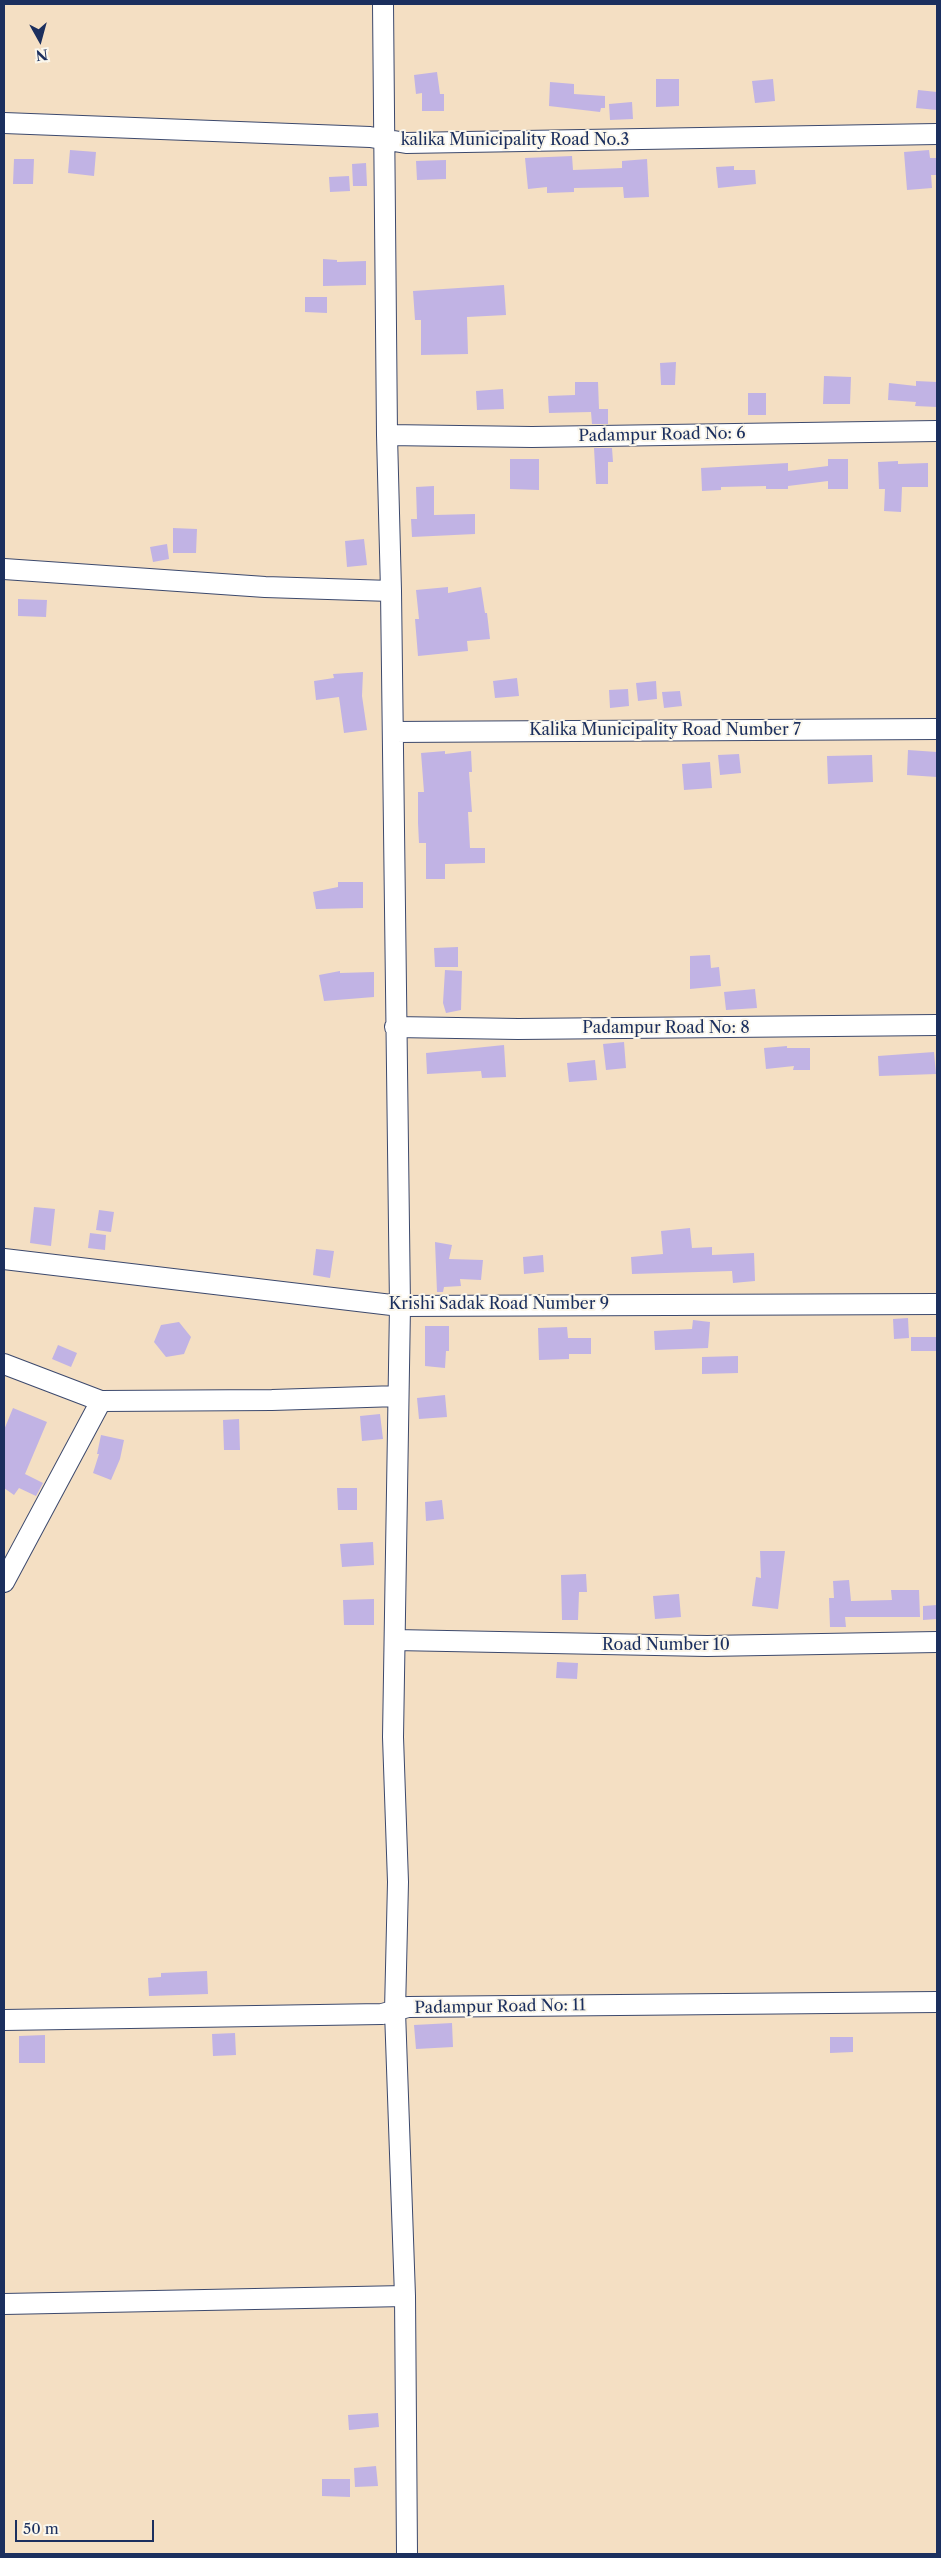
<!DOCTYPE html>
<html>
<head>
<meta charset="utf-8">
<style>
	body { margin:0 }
	#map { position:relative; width:941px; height:2558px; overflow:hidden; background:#f4dfc3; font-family:"Libre Caslon Text",serif }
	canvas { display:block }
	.frame { position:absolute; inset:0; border:5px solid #1b2f5e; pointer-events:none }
	.north { position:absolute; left:15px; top:15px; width:50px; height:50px; -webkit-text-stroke:4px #fbf7ec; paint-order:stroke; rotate:173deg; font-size:14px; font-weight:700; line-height:20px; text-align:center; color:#1b2f5e }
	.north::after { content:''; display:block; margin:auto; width:18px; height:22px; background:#1b2f5e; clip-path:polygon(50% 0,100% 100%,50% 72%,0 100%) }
	.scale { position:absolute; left:15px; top:2520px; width:139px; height:22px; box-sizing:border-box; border:2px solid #1b2f5e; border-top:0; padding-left:6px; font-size:15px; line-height:18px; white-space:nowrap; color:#1b2f5e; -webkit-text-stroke:4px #fbf7ec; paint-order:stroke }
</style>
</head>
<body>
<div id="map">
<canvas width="941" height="2558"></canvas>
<div class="frame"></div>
<div class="north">N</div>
<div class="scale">50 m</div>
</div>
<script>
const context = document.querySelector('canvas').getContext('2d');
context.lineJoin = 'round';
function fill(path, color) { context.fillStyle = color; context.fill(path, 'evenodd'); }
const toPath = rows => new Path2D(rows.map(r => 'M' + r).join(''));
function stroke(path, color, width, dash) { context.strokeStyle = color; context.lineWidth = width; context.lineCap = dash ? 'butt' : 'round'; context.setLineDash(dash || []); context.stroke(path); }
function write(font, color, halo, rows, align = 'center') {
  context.font = font + ' "Libre Caslon Text",serif'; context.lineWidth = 4; context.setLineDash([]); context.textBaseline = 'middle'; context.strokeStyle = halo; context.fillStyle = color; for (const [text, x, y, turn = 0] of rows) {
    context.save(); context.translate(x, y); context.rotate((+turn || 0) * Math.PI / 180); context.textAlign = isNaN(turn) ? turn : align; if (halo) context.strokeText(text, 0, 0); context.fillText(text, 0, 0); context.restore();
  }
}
const building = toPath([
	[437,72,440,94,444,94,444,111,422,111,422,93,416,94,414,75],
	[656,79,679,79,679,106,656,107],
	[773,79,775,101,755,103,752,81],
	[550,82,574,84,574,94,605,96,605,108,601,108,600,112,549,106],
	[918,90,937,92,937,110,916,108],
	[632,102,633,119,610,120,609,104],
	[70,150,96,152,94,176,68,173],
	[929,150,930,158,937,158,937,175,931,175,932,188,907,190,904,152],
	[572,156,573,170,622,168,622,161,647,159,649,197,624,198,623,187,574,188,574,192,547,193,547,187,528,189,525,158],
	[14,159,34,159,33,184,13,184],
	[446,160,446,179,417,180,416,161],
	[366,163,367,186,353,186,352,164],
	[734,166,734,170,755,170,756,184,718,188,716,167],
	[349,176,350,191,330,192,329,177],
	[323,259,337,260,337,262,366,261,366,285,323,286],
	[504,285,506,315,467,317,468,354,421,355,421,320,415,320,413,291],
	[305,297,327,297,327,313,305,312],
	[676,362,675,385,661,385,660,363],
	[824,376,851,377,850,404,823,404],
	[916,381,937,382,937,407,915,406,916,402,888,400,889,383,916,386],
	[575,382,598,382,599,409,608,409,608,424,592,424,591,412,549,413,548,396,575,395],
	[503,389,504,409,477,410,476,391],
	[748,393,766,393,766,415,748,415],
	[594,448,612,448,613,462,608,462,608,484,596,484],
	[510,459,539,459,539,490,510,489],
	[828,459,848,459,848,489,828,489,828,481,788,486,788,489,766,489,766,486,721,487,721,490,702,491,701,468,788,463,788,471,828,466],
	[898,461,898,464,928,463,928,487,902,487,901,512,884,511,885,489,879,489,878,462],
	[434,486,434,515,475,514,475,534,412,537,411,519,417,519,416,487],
	[173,528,197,529,196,553,173,553],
	[364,539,367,565,347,567,345,541],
	[167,544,169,559,153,562,150,547],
	[448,587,448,593,481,587,485,613,487,613,490,639,467,641,468,651,418,656,415,619,419,619,416,590],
	[18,599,47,600,46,617,18,616],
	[363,672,362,696,367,730,344,733,339,697,316,700,314,681,334,678,333,674],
	[517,678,519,696,495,698,493,681],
	[656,681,657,699,638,701,636,683],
	[628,689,629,706,610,708,609,690],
	[680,691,682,706,664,708,662,692],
	[908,750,937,752,937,777,907,775],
	[445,751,445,754,471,751,472,772,469,772,472,812,468,812,470,848,485,848,485,863,445,864,445,879,426,879,426,843,419,843,418,823,418,792,424,792,421,753],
	[739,754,741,773,720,775,718,755],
	[872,755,873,782,828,784,827,756],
	[710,762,712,788,684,790,682,764],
	[338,882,363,882,363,908,316,909,313,892,338,887],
	[458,947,458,967,435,967,434,948],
	[710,955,711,968,719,967,721,986,690,989,690,956],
	[445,970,462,971,461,1010,446,1013,443,1003],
	[340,971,340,973,374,972,374,997,324,1001,319,975],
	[755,989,757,1008,726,1010,724,992],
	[624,1042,626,1068,606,1070,603,1044],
	[504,1045,506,1077,482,1078,481,1071,427,1074,426,1053],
	[787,1046,787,1048,810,1048,810,1070,793,1070,794,1066,766,1069,764,1048],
	[934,1052,936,1074,879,1076,878,1056],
	[595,1060,597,1080,569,1082,567,1063],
	[34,1207,55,1209,51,1246,30,1243],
	[99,1210,114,1212,111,1232,96,1230],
	[690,1228,692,1248,712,1247,712,1255,754,1253,755,1281,733,1283,732,1271,632,1274,631,1257,663,1254,661,1231],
	[90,1233,106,1235,105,1250,88,1248],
	[435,1242,452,1245,449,1259,483,1260,481,1280,460,1279,461,1286,444,1287,443,1292,437,1292],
	[316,1249,334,1251,330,1278,313,1275],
	[543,1255,544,1272,524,1274,523,1257],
	[908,1318,909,1338,894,1339,893,1319],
	[693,1320,710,1322,708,1348,655,1350,654,1331,692,1329],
	[179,1322,191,1337,184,1354,166,1357,154,1342,161,1325],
	[425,1326,449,1326,449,1351,446,1351,445,1368,425,1366],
	[567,1327,568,1338,591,1338,591,1354,569,1354,569,1359,539,1360,538,1328],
	[911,1337,937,1337,937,1351,911,1351],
	[58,1345,77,1353,71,1367,52,1359],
	[738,1356,738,1373,702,1374,702,1357],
	[445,1395,447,1417,419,1419,417,1398],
	[13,1408,47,1422,25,1474,43,1483,36,1496,19,1488,14,1495,4,1488,4,1430],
	[380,1414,383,1439,362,1441,360,1416],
	[239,1419,240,1450,224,1450,223,1420],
	[101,1435,124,1440,120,1459,111,1480,93,1473,99,1454,97,1454],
	[337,1488,357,1488,357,1510,338,1510],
	[442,1500,444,1519,426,1521,425,1502],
	[373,1542,374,1565,342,1567,340,1544],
	[760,1551,785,1551,778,1609,752,1606,756,1577,761,1578],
	[586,1574,587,1592,579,1592,578,1620,562,1620,561,1575],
	[849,1580,851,1601,892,1600,891,1590,919,1590,920,1617,845,1617,846,1627,830,1627,829,1598,834,1598,833,1581],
	[679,1594,681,1617,655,1619,653,1596],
	[374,1599,374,1625,344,1625,343,1600],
	[937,1605,937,1619,923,1620,923,1606],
	[557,1662,578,1663,577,1679,556,1678],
	[207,1971,208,1994,149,1996,148,1978,161,1977,161,1973],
	[452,2023,453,2047,416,2049,414,2025],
	[235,2033,236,2055,213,2056,212,2034],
	[45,2035,45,2063,19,2063,19,2036],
	[830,2037,853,2037,853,2052,830,2053],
	[378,2413,379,2427,349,2430,348,2415],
	[376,2466,378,2486,355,2487,354,2468],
	[322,2479,350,2479,350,2497,322,2496]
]);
const minor = toPath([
	[383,4,387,435,391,591,400,1306,393,1737,398,1882,395,2011,405,2296,407,2554],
	[4,123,370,137,406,143,937,134],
	[387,435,532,437,937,431],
	[4,569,265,587,391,591],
	[393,732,937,729],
	[395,1027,518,1029,937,1025],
	[4,1259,400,1306,937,1304],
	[4,1364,101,1401,272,1400,398,1396],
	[4,1582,101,1401],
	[395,1640,707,1646,937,1642],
	[4,2020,382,2014,408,2007,937,2002],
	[4,2304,405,2296]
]);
const streetNames = [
	["kalika Municipality Road No.3",515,140],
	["Padampur Road No: 6",662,435,-1],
	["Kalika Municipality Road Number 7",665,730],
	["Padampur Road No: 8",666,1028],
	["Krishi Sadak Road Number 9",499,1304],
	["Road Number 10",666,1645],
	["Padampur Road No: 11",500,2007,-1]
];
fill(building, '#c1b3e4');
stroke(minor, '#3c496d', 22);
stroke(minor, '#fff', 20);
write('16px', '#1b2f5e', '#fbf7ec', streetNames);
</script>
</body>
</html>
